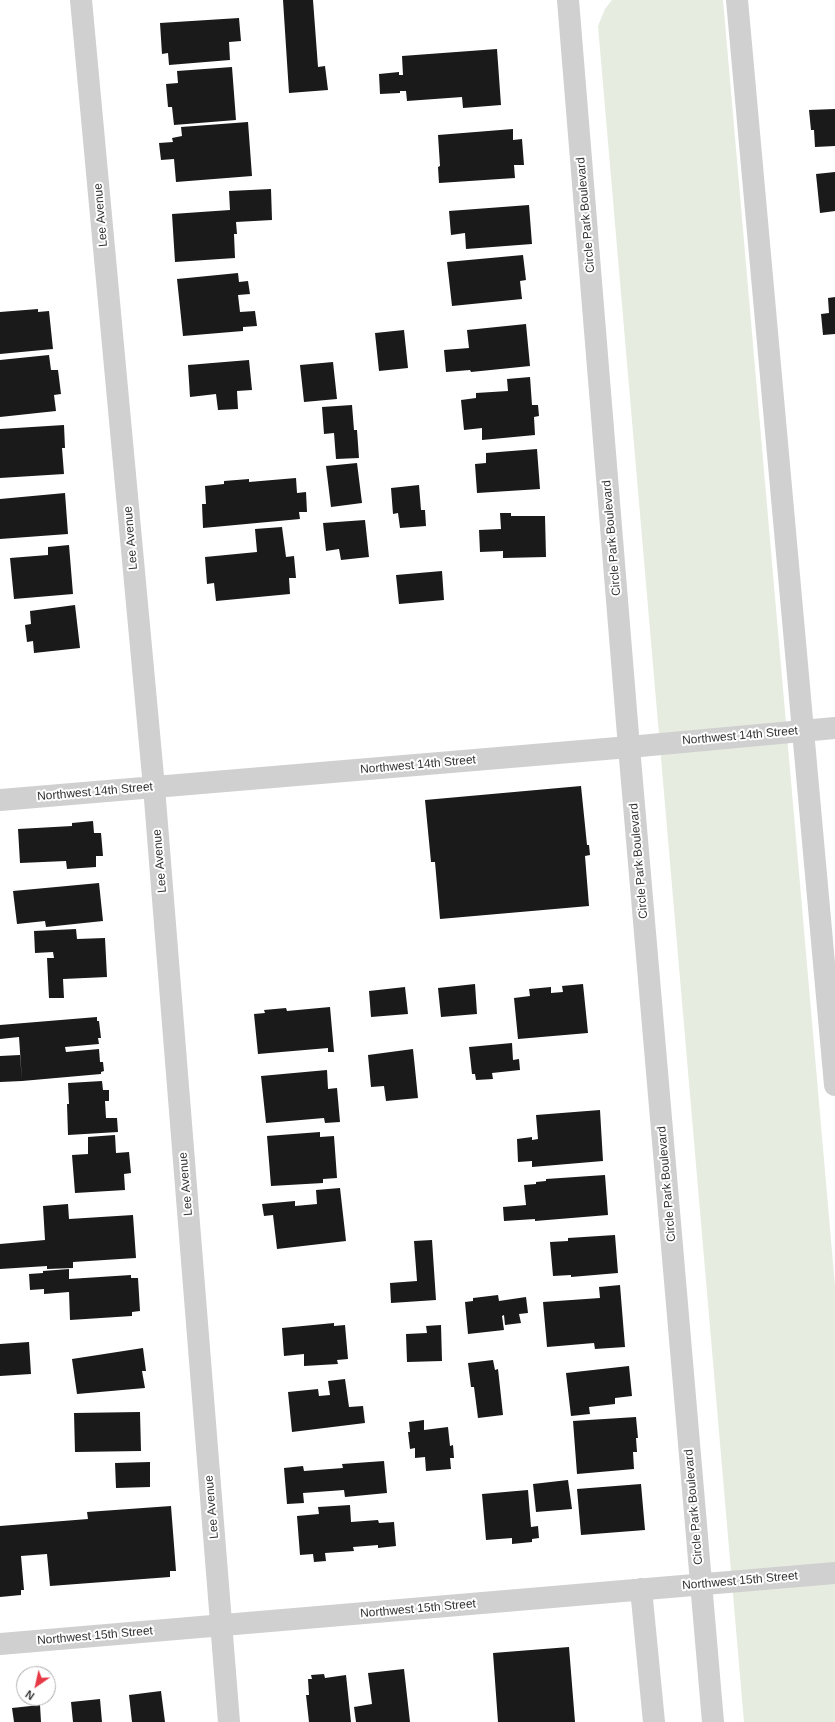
<!DOCTYPE html>
<html>
<head>
<meta charset="utf-8">
<style>
	body { margin:0 }
	#map { position:relative; width:835px; height:1722px; overflow:hidden; background:#fff; font-family:Arial,sans-serif }
	canvas { display:block }
	.north { position:absolute; left:16px; top:1666px; width:40px; height:40px; box-sizing:border-box; background:#fff; border:1px solid #adadad; border-radius:50%; rotate:214deg; font-size:11px; font-weight:700; line-height:16px; text-align:center; color:#333 }
	.north::after { content:''; display:block; margin:auto; width:14px; height:18px; background:#e63946; clip-path:polygon(50% 0,100% 100%,50% 72%,0 100%) }
</style>
</head>
<body>
<div id="map">
<canvas width="835" height="1722"></canvas>
<div class="north">N</div>
</div>
<script>
const context = document.querySelector('canvas').getContext('2d');
context.lineJoin = 'round';
function fill(path, color) { context.fillStyle = color; context.fill(path, 'evenodd'); }
const toPath = rows => new Path2D(rows.map(r => 'M' + r).join(''));
function stroke(path, color, width, dash) { context.strokeStyle = color; context.lineWidth = width; context.lineCap = dash ? 'butt' : 'round'; context.setLineDash(dash || []); context.stroke(path); }
function write(font, color, halo, rows, align = 'center') {
  context.font = font + ' Arial,sans-serif'; context.lineWidth = 4; context.setLineDash([]); context.textBaseline = 'middle'; context.strokeStyle = halo; context.fillStyle = color; for (const [text, x, y, turn = 0] of rows) {
    context.save(); context.translate(x, y); context.rotate((+turn || 0) * Math.PI / 180); context.textAlign = isNaN(turn) ? turn : align; if (halo) context.strokeText(text, 0, 0); context.fillText(text, 0, 0); context.restore();
  }
}
const green = toPath([
	[612,0,723,0,835,1286,835,1722,744,1722,598,26,605,9]
]);
const building = toPath([
	[283,0,313,0,318,67,325,66,328,90,289,93],
	[239,18,241,41,229,42,230,60,169,65,168,53,162,54,160,23],
	[497,49,501,105,463,108,462,97,407,101,406,91,400,91,400,93,380,94,379,74,399,72,399,75,403,75,402,56],
	[232,67,236,120,174,125,172,107,168,107,166,84,178,83,177,71],
	[835,109,835,146,815,147,814,130,811,130,809,110],
	[248,122,252,176,176,182,174,159,161,160,159,143,173,142,172,138,182,136,181,127],
	[513,129,513,140,522,139,524,165,514,165,515,178,439,183,438,167,440,166,438,135],
	[835,172,835,211,820,213,816,174],
	[271,189,272,220,236,222,237,234,234,234,235,258,175,262,172,214,230,210,229,191],
	[529,205,532,244,466,249,465,233,451,235,449,211],
	[523,255,526,280,520,281,522,299,452,306,447,262],
	[238,273,239,282,248,281,250,294,238,295,240,312,255,311,257,326,243,327,243,331,183,336,177,279],
	[835,297,835,334,823,335,821,314,829,313,828,298],
	[38,309,38,312,49,311,53,349,0,354,0,312],
	[526,324,530,366,471,372,470,370,446,372,444,350,469,348,467,330],
	[404,330,408,368,379,371,375,333],
	[49,355,51,370,58,370,61,394,54,395,56,411,0,417,0,360],
	[249,360,252,390,237,391,238,409,218,410,216,394,190,397,188,365],
	[333,362,337,399,304,402,300,365],
	[530,377,532,405,538,405,539,416,534,417,535,435,482,440,482,428,464,430,461,400,476,398,476,393,508,391,507,379],
	[352,405,354,430,357,430,359,458,336,459,334,433,324,434,322,407],
	[64,425,65,448,62,448,64,474,0,478,0,429],
	[537,449,540,489,477,493,475,464,486,463,486,453],
	[357,463,362,503,331,507,326,466],
	[296,478,297,493,306,492,307,512,299,512,300,519,203,528,202,504,206,504,205,486,224,484,224,481,249,479,249,482],
	[419,485,421,510,425,510,426,526,400,528,398,513,393,514,391,488],
	[65,493,68,534,0,539,0,499],
	[500,513,511,513,511,516,545,516,546,557,503,558,503,551,480,552,479,530,501,529],
	[365,520,369,557,341,560,339,549,326,551,323,523],
	[282,527,286,557,294,556,296,578,289,578,290,594,216,601,214,583,207,584,205,557,257,552,255,529],
	[69,545,73,594,14,599,10,558,48,555,48,547],
	[442,571,444,600,399,604,396,575],
	[75,605,80,648,34,653,33,641,27,642,25,625,31,624,30,611],
	[581,786,587,845,589,845,590,855,585,856,589,906,440,919,435,862,431,862,425,800],
	[93,821,94,833,101,833,103,856,96,856,96,867,67,869,66,861,20,863,18,829,72,826,72,823],
	[99,883,103,921,46,927,45,921,17,924,13,891],
	[76,929,77,939,105,938,107,977,63,979,64,998,49,998,47,958,54,958,53,952,35,953,34,931],
	[475,984,477,1014,441,1017,438,988],
	[583,984,588,1033,518,1039,514,998,530,996,529,989,551,987,551,993,563,992,562,986],
	[405,987,408,1014,371,1017,369,991],
	[330,1007,334,1052,328,1052,328,1048,258,1054,254,1014,265,1013,264,1010,286,1008,287,1011],
	[97,1017,97,1021,99,1021,101,1038,98,1038,99,1044,65,1047,66,1052,99,1049,100,1062,103,1062,104,1071,101,1072,101,1074,22,1081,19,1037,0,1039,0,1025],
	[512,1043,513,1060,519,1059,520,1070,492,1073,493,1079,476,1080,475,1074,472,1074,469,1047],
	[413,1049,418,1098,386,1101,384,1086,371,1087,368,1055],
	[20,1055,22,1081,0,1082,0,1056],
	[327,1070,328,1089,337,1088,340,1122,325,1123,324,1118,266,1123,261,1076],
	[102,1081,103,1090,109,1090,109,1101,105,1101,106,1118,117,1118,118,1132,68,1135,67,1104,69,1104,68,1083],
	[600,1110,603,1161,532,1167,532,1161,518,1162,517,1139,532,1137,532,1140,538,1139,536,1115],
	[320,1132,320,1137,334,1136,337,1178,323,1179,323,1183,271,1186,267,1136],
	[115,1135,116,1153,129,1152,131,1173,124,1174,125,1190,75,1193,72,1155,88,1154,88,1137],
	[605,1175,608,1215,535,1221,535,1219,504,1221,503,1207,526,1205,524,1185,536,1184,536,1182,546,1181,546,1179],
	[340,1188,346,1241,277,1249,273,1215,264,1216,262,1204,295,1201,295,1206,317,1204,316,1190],
	[68,1204,69,1219,133,1215,136,1258,73,1262,73,1268,47,1269,47,1266,0,1269,0,1244,45,1240,43,1206],
	[615,1235,618,1273,571,1277,571,1275,553,1276,550,1242,568,1241,568,1238],
	[432,1240,436,1300,391,1303,390,1283,417,1281,414,1241],
	[69,1269,69,1279,131,1275,131,1278,138,1278,140,1311,132,1312,132,1316,70,1320,69,1292,44,1294,44,1289,30,1290,29,1274,43,1273,43,1271],
	[620,1285,625,1347,595,1349,594,1343,547,1347,543,1302,600,1298,599,1287],
	[498,1295,499,1301,526,1297,528,1313,519,1314,521,1323,505,1325,504,1315,502,1316,504,1330,468,1334,465,1302,473,1301,473,1298],
	[334,1323,334,1326,345,1325,348,1359,337,1360,338,1364,304,1366,304,1354,284,1356,282,1328],
	[441,1325,442,1361,407,1362,406,1334,427,1333,426,1326],
	[29,1342,31,1374,0,1376,0,1344],
	[143,1348,146,1371,142,1371,145,1388,77,1394,72,1359],
	[493,1360,495,1370,498,1369,503,1415,478,1418,474,1387,471,1387,468,1363],
	[629,1366,632,1396,615,1398,615,1404,589,1407,590,1414,571,1416,566,1373],
	[345,1379,349,1407,363,1406,365,1423,292,1432,288,1392,318,1389,319,1396,330,1395,328,1381],
	[140,1412,141,1451,75,1452,74,1413],
	[636,1417,638,1438,636,1438,637,1452,633,1452,634,1469,577,1474,573,1421],
	[424,1420,424,1430,448,1427,450,1446,453,1445,454,1458,450,1458,451,1469,426,1471,425,1457,415,1458,415,1448,410,1449,408,1432,410,1432,409,1422],
	[384,1461,387,1493,345,1497,344,1490,303,1493,304,1503,287,1504,284,1468,303,1466,304,1471,343,1468,342,1464],
	[150,1462,150,1487,116,1488,115,1463],
	[568,1480,572,1509,536,1512,533,1484],
	[641,1484,645,1530,581,1535,577,1489],
	[528,1490,531,1527,538,1526,539,1538,532,1539,532,1542,512,1544,512,1538,486,1540,482,1494],
	[350,1505,351,1522,378,1520,379,1523,394,1522,396,1546,378,1548,378,1545,353,1547,354,1551,325,1553,326,1561,314,1562,313,1554,300,1555,297,1516,319,1514,318,1507],
	[171,1506,176,1571,170,1571,170,1577,50,1586,47,1554,21,1556,24,1590,21,1590,21,1595,0,1597,0,1526,88,1519,87,1512],
	[569,1647,575,1722,498,1722,493,1653],
	[404,1669,410,1722,356,1722,354,1707,372,1704,368,1673],
	[324,1674,325,1678,346,1675,351,1722,309,1722,306,1695,309,1695,308,1679,312,1679,311,1675],
	[161,1691,165,1722,132,1722,129,1695],
	[100,1699,102,1722,73,1722,71,1702],
	[40,1705,41,1722,14,1722,12,1708]
]);
const minor = toPath([
	[81,0,154,787,229,1722],
	[568,0,629,747,713,1722],
	[737,0,835,1085],
	[0,800,629,747,835,728],
	[641,1589,654,1722],
	[0,1644,835,1573]
]);
const streetNames = [
	["Lee Avenue",101,215,-95],
	["Circle Park Boulevard",586,215,-95],
	["Lee Avenue",131,538,-95],
	["Circle Park Boulevard",612,538,-95],
	["Northwest 14th Street",740,736,-5],
	["Northwest 14th Street",418,765,-5],
	["Northwest 14th Street",95,792,-5],
	["Lee Avenue",160,861,-95],
	["Circle Park Boulevard",639,861,-95],
	["Lee Avenue",186,1184,-95],
	["Circle Park Boulevard",667,1184,-95],
	["Lee Avenue",212,1507,-95],
	["Circle Park Boulevard",694,1507,-95],
	["Northwest 15th Street",740,1581,-5],
	["Northwest 15th Street",418,1609,-5],
	["Northwest 15th Street",95,1636,-5]
];
fill(green, '#e6ecdf');
fill(building, '#1a1a1a');
stroke(minor, '#d0d0d0', 22);
write('12px', '#333', '#fff', streetNames);
</script>
</body>
</html>
